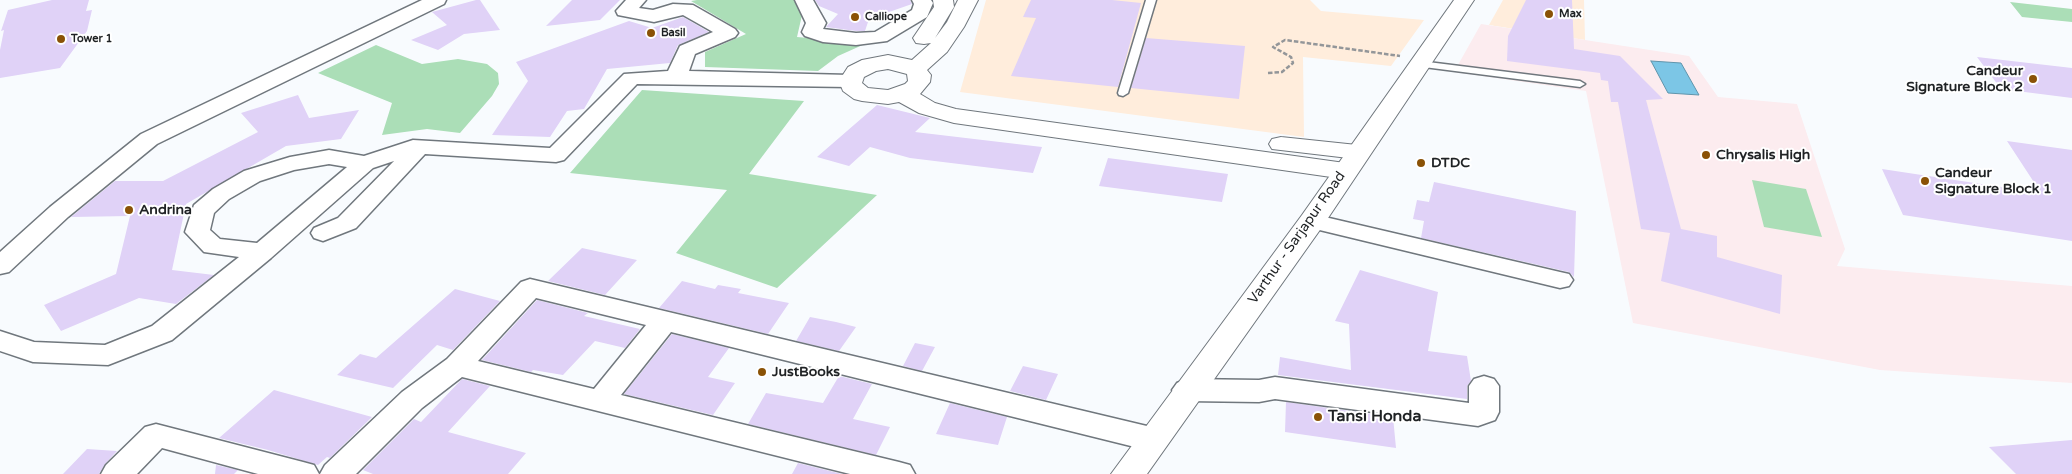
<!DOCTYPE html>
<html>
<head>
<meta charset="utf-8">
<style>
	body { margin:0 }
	canvas { display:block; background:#f8fbfe }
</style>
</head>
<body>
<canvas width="2072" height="474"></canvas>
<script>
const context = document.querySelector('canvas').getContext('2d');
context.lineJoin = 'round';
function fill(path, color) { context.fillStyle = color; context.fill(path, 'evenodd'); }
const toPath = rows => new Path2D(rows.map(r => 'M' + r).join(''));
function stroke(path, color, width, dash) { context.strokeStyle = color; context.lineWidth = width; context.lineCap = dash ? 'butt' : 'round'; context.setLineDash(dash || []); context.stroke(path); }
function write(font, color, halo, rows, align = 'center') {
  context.font = font + ' "Varela Round",sans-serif'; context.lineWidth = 4; context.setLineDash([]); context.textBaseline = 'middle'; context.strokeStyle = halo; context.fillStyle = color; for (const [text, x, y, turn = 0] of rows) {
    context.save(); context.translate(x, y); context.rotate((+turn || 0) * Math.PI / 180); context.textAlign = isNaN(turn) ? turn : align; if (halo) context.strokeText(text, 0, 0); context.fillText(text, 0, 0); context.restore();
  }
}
const commercial = toPath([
	[986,0,1310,0,1321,11,1424,20,1391,66,1303,57,1304,137,960,92],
	[1503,0,1584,0,1585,40,1489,25]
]);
const education = toPath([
	[1481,24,1689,56,1718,97,1797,104,1845,249,1837,266,2072,286,2072,383,1880,370,1633,323,1586,91,1454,72]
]);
const green = toPath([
	[697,0,801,0,805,2,797,37,867,43,838,56,818,71,705,67,705,52,746,34,691,1],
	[2010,2,2072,9,2072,22,2022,17],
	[376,45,422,64,458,59,487,64,498,73,499,84,492,96,460,133,427,129,382,135,392,103,318,73],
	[642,90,804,101,749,174,877,195,777,288,676,253,727,190,570,173],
	[1752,180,1806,189,1822,237,1764,227]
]);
const water = toPath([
	[1651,61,1681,63,1699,95,1668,93,1651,61]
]);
const building = toPath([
	[52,0,89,0,86,11,92,10,87,31,60,68,0,78,0,50,4,30,1,31,8,10],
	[476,0,480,0,500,30,464,34,438,50,411,40,447,25,432,12],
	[572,0,620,0,600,20,546,26],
	[815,0,910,0,912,4,869,19,865,31,856,31,826,27,838,14,819,6],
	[1031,0,1112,0,1141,3,1118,87,1011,76,1036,18,1023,17],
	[1526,0,1572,0,1574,49,1620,56,1663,99,1646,100,1681,229,1717,236,1717,257,1782,275,1780,314,1661,281,1670,233,1641,229,1618,102,1611,102,1608,81,1601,80,1600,73,1507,61,1508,36],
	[683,17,709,32,678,45,670,63,607,69,584,109,567,111,550,137,492,135,528,81,516,62,629,21,652,28],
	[1146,38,1245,46,1239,99,1131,88],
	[1977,57,2072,68,2072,98,2001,89],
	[298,95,309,118,359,110,341,139,286,146,186,204,172,270,214,275,176,304,139,298,61,331,44,305,116,274,130,216,71,217,115,181,163,181,258,132,241,113],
	[877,105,930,118,915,132,1042,147,1033,173,910,158,870,147,849,166,817,157],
	[2007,141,2072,150,2072,241,1903,215,1882,169,2041,193],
	[1108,158,1228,174,1222,202,1099,186],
	[1434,182,1576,211,1574,277,1569,272,1421,238,1424,221,1413,219,1417,200,1429,202],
	[582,248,637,260,605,295,548,281],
	[1360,270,1438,292,1428,351,1467,356,1471,381,1467,386,1467,399,1278,375,1280,357,1351,370,1349,324,1335,321],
	[682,281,715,289,718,285,741,289,738,293,789,303,768,334,659,308],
	[455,289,500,301,453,350,437,345,393,388,337,375,360,354,376,358],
	[537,300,588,313,584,316,640,329,625,348,595,341,563,375,533,370,531,372,482,360],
	[810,317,836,322,856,327,839,351,796,341],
	[672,334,729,348,708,377,735,383,713,415,624,394],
	[915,343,935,347,922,371,903,366],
	[1023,366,1058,374,1046,400,1010,391],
	[839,376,872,384,853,419,890,427,876,455,748,424,766,393,823,403],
	[462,379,490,386,448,432,526,453,508,474,373,474,363,470,414,419,421,422],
	[274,390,372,417,330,458,327,457,318,465,268,450,219,438],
	[1286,402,1393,417,1396,448,1285,432],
	[950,403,1007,417,998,445,936,434],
	[2072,440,2072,474,2016,474,1989,447],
	[87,449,117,451,105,464,99,474,63,474],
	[798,463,842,474,792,474],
	[216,465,238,470,234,474,215,474]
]);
const path = toPath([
	[1268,73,1282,72,1293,63,1291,57,1273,47,1285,40,1400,56]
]);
const service = toPath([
	[1146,0,1156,0,1128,93,1123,96,1119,95,1118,93,1146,0],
	[1420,61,1580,81,1585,84,1580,87,1416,66,1416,62,1420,61]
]);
const minor = toPath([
	[422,0,446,0,444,4,157,144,68,217,9,272,0,274,0,252,50,207,141,134,422,0],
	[626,0,646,0,639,8,653,10,673,4,693,5,735,29,738,33,735,37,695,54,689,71,850,75,857,77,860,81,857,85,850,87,637,84,564,160,556,162,425,154,356,228,323,241,314,238,311,233,314,228,338,218,394,161,373,168,271,258,172,340,108,365,33,362,0,351,0,331,34,342,105,345,152,326,239,257,204,252,185,232,194,205,213,189,244,171,290,157,329,150,364,156,413,140,550,148,624,74,668,71,680,46,713,32,683,15,654,22,618,15,616,11,626,0],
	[329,164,347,167,257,243,220,239,210,230,214,213,229,199,260,181,294,170,329,164],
	[795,0,813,0,826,23,823,29,856,33,875,32,912,10,914,4,912,0,931,0,933,3,927,17,887,41,856,45,823,42,805,36,802,32,806,23,795,0],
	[1312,214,1560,272,1569,274,1573,280,1569,286,1560,288,1303,226,1300,221,1303,216,1312,214],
	[530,279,1151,427,1162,431,1166,439,1162,447,1151,451,671,332,621,395,899,462,910,465,915,474,850,474,462,377,422,408,356,474,320,474,325,465,402,392,447,359,521,282,530,279],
	[536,298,646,325,594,389,478,361,536,298],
	[1484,376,1494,379,1499,386,1499,412,1495,420,1478,426,1275,399,1259,402,1187,401,1177,397,1172,390,1177,383,1187,379,1259,380,1275,377,1469,403,1469,386,1474,379,1484,376],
	[156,424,303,462,314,465,319,474,258,474,162,448,137,474,101,474,106,465,145,427,156,424]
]);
const tertiary = toPath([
	[933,0,953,0,954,7,935,38,947,22,958,0,978,0,964,27,947,52,927,70,931,75,930,82,920,94,935,103,956,109,1345,163,1354,166,1358,171,1354,176,1345,179,954,123,919,113,899,102,888,104,862,101,854,99,843,91,839,81,848,67,862,60,888,55,912,60,931,43,924,44,916,43,913,38,934,7,933,0],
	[888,69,907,74,908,81,905,84,888,90,868,88,862,83,864,77,876,71,888,69],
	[1281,137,1357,145,1366,147,1369,152,1366,157,1357,159,1272,149,1269,144,1272,139,1281,137]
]);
const primary = toPath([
	[1454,0,1474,0,1322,227,1147,474,1111,474,1302,215,1454,0]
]);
const markers = [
	[1549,14,5,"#8a5206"],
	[855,17,5,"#8a5206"],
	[651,33,5,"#8a5206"],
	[61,39,5,"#8a5206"],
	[2033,79,5,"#8a5206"],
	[1706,155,5,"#8a5206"],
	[1421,163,5,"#8a5206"],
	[1925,181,5,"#8a5206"],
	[129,210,5,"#8a5206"],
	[762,372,5,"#8a5206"],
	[1318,417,5,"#8a5206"]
];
const farPoinames = [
	["Max",1559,14],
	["Calliope",865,17],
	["Basil",661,33],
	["Tower 1",71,39]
];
const poiNames = [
	["Candeur",2023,71,"right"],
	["Signature Block 2",2023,87,"right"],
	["Chrysalis High",1716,155],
	["DTDC",1431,163],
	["Candeur",1935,173],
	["Signature Block 1",1935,189],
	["Andrina",139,210],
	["JustBooks",772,372]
];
const streetNames = [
	["Varthur - Sarjapur Road",1297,238,-55]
];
const nearPoinames = [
	["Tansi Honda",1328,417]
];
fill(commercial, '#ffeddc');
fill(education, '#fcecef');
fill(green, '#abdeb7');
fill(water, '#7cc6e6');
stroke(water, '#6095ac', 1);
fill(building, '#e0d2f7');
stroke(service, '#70777d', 3);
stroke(minor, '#70777d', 3);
stroke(tertiary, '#70777d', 2);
stroke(primary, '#70777d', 2);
stroke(path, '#939699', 2.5, [4.5, 2]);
fill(service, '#fff');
fill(minor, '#fff');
fill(tertiary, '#fff');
fill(primary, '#fff');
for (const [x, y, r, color] of markers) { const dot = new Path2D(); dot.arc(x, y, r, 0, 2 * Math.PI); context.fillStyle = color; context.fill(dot); stroke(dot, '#fff', 2); }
write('bold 11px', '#1f2224', '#fff', farPoinames, 'left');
write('bold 14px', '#1f2224', '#fff', poiNames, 'left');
write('14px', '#1f2224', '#fff', streetNames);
write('bold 16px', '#1f2224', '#fff', nearPoinames, 'left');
</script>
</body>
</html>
